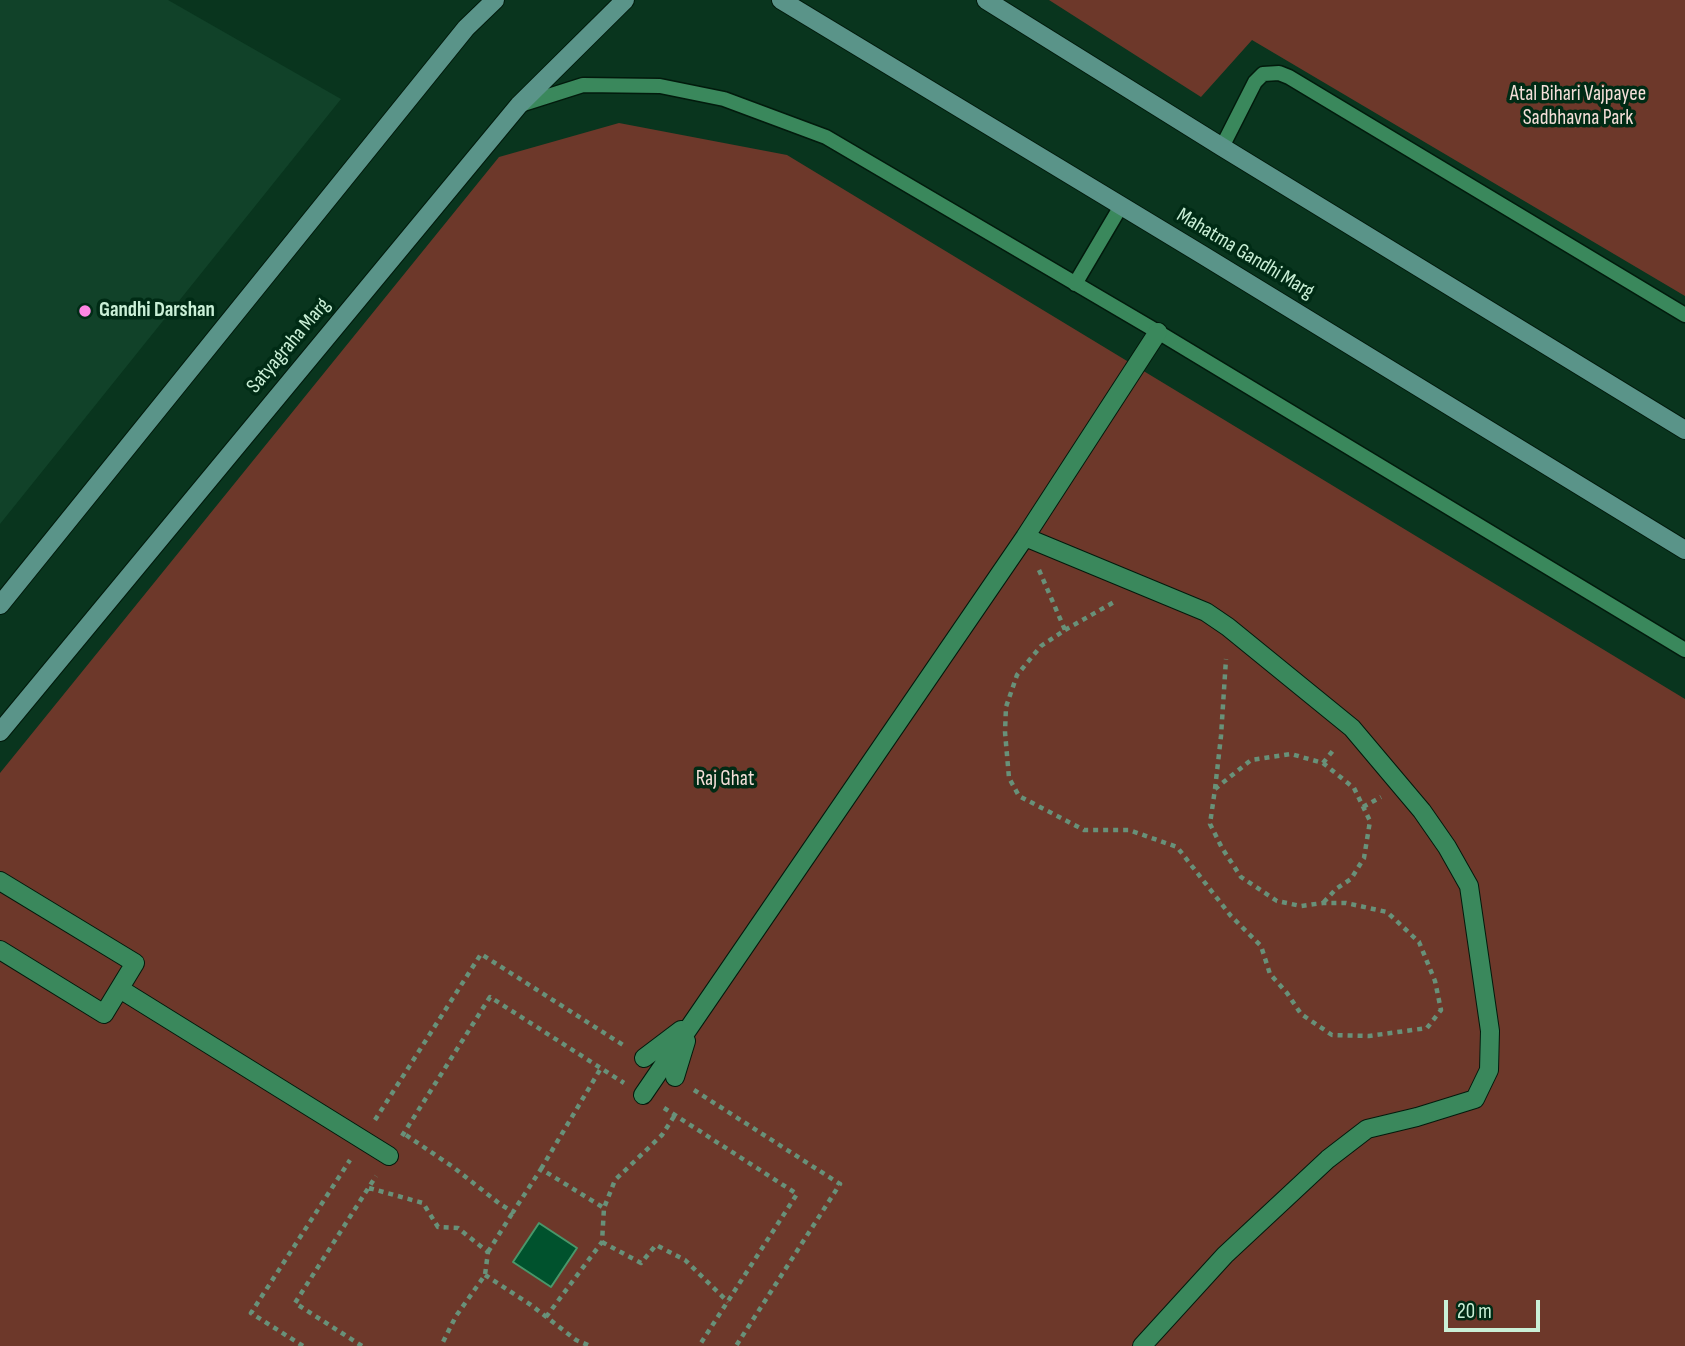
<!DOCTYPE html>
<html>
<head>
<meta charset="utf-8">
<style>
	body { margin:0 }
	#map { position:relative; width:1685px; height:1346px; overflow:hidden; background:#09351e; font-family:"Sofia Sans Condensed",sans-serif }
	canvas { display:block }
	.scale { position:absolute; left:1444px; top:1300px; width:96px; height:32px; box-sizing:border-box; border:4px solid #caf0d7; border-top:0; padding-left:9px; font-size:21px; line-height:24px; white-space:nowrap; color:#caf0d7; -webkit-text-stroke:5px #002b15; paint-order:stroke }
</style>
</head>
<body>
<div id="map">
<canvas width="1685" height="1346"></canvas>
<div class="scale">20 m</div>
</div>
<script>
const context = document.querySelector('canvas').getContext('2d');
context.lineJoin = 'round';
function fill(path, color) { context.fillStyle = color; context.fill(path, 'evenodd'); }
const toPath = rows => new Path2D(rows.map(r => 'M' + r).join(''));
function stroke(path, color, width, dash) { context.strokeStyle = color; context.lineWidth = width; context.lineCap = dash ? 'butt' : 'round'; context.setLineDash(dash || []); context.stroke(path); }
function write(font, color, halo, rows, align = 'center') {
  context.font = font + ' "Sofia Sans Condensed",sans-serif'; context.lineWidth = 7; context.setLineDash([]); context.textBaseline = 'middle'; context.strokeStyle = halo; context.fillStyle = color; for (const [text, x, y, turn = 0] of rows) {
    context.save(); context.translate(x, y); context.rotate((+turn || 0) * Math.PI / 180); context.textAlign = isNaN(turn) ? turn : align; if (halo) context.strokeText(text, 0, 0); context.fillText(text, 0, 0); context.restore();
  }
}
const built = toPath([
	[0,0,168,0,341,99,0,524]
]);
const green = toPath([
	[1049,0,1685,0,1685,296,1252,40,1201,97],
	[619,123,787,155,1685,699,1685,1346,0,1346,0,773,499,157]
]);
const building = toPath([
	[539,1223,577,1248,551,1287,513,1262,539,1223]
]);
const path = toPath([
	[1039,570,1065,630,1041,646,1017,675,1006,707,1005,732,1009,778,1019,796,1084,830,1129,830,1177,847,1231,916,1261,946,1270,974,1287,993,1301,1014,1332,1035,1369,1036,1427,1028,1441,1010,1435,981,1419,942,1387,912,1346,903,1323,903,1301,906,1277,901,1241,877,1222,848,1210,824,1215,789,1251,760,1291,754,1323,763,1354,788,1370,821,1364,858,1351,879,1336,889,1323,903],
	[1065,630,1114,602],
	[1323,763,1335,748],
	[1215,789,1221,736,1226,659],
	[1363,807,1381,797],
	[694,1090,840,1184,736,1346],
	[664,1108,797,1194,699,1346],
	[375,1120,481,954,623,1045],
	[406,1135,453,1167,500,1204,513,1212,541,1169,604,1208],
	[402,1136,490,997,624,1083],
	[541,1169,601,1068],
	[369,1188,423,1203,438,1227,458,1228,488,1252,485,1275,456,1316,441,1346],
	[602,1242,641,1263,656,1245,685,1260,728,1302],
	[488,1252,513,1212],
	[485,1275,531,1305,576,1340,590,1346],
	[546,1317,602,1242,604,1208,615,1180,662,1135,675,1115],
	[303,1346,251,1313,350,1160],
	[362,1346,295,1303,376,1176]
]);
const service = toPath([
	[520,105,583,85,660,86,724,99,826,137,1158,332,1685,650],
	[1222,147,1255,82,1263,74,1279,73,1289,77,1685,315],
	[1075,284,1121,206]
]);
const pedestrian = toPath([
	[1025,537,1206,612,1228,627,1352,728,1422,811,1447,847,1469,886,1490,1031,1489,1070,1475,1099,1417,1117,1367,1129,1328,1159,1225,1255,1142,1346],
	[0,881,135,963,104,1014,0,950],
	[120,989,389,1156],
	[644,1058,681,1030],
	[675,1077,686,1041],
	[643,1095,1025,537,1158,332]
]);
const secondary = toPath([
	[781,0,1201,254,1685,550],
	[986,0,1222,147,1685,430],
	[0,605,466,28,495,0],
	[0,732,519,105,625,0]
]);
const markers = [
	[85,311,7,"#fd86e3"]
];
const parkNames = [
	["Atal Bihari Vajpayee",1578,95],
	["Sadbhavna Park",1578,119],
	["Raj Ghat",725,780]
];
const streetNames = [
	["Mahatma Gandhi Marg",1245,254,31],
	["Satyagraha Marg",289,346,-50]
];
const poiNames = [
	["Gandhi Darshan",99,311]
];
fill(built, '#114229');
fill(green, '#6d382a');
fill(building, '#00522d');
stroke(building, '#49976a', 2);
stroke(service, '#021a0c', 17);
stroke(pedestrian, '#021a0c', 20);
stroke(secondary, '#021a0c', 20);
stroke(path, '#689179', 4.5, [5, 5]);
stroke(service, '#3a885c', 14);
stroke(pedestrian, '#3a885c', 18);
stroke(secondary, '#5a9489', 18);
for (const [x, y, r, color] of markers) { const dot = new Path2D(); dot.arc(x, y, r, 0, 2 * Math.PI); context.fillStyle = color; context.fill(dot); stroke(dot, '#002b15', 2.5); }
write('21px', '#f4dfd9', '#002b15', parkNames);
write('21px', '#caf0d7', '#002b15', streetNames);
write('bold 21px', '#caf0d7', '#002b15', poiNames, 'left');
</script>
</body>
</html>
